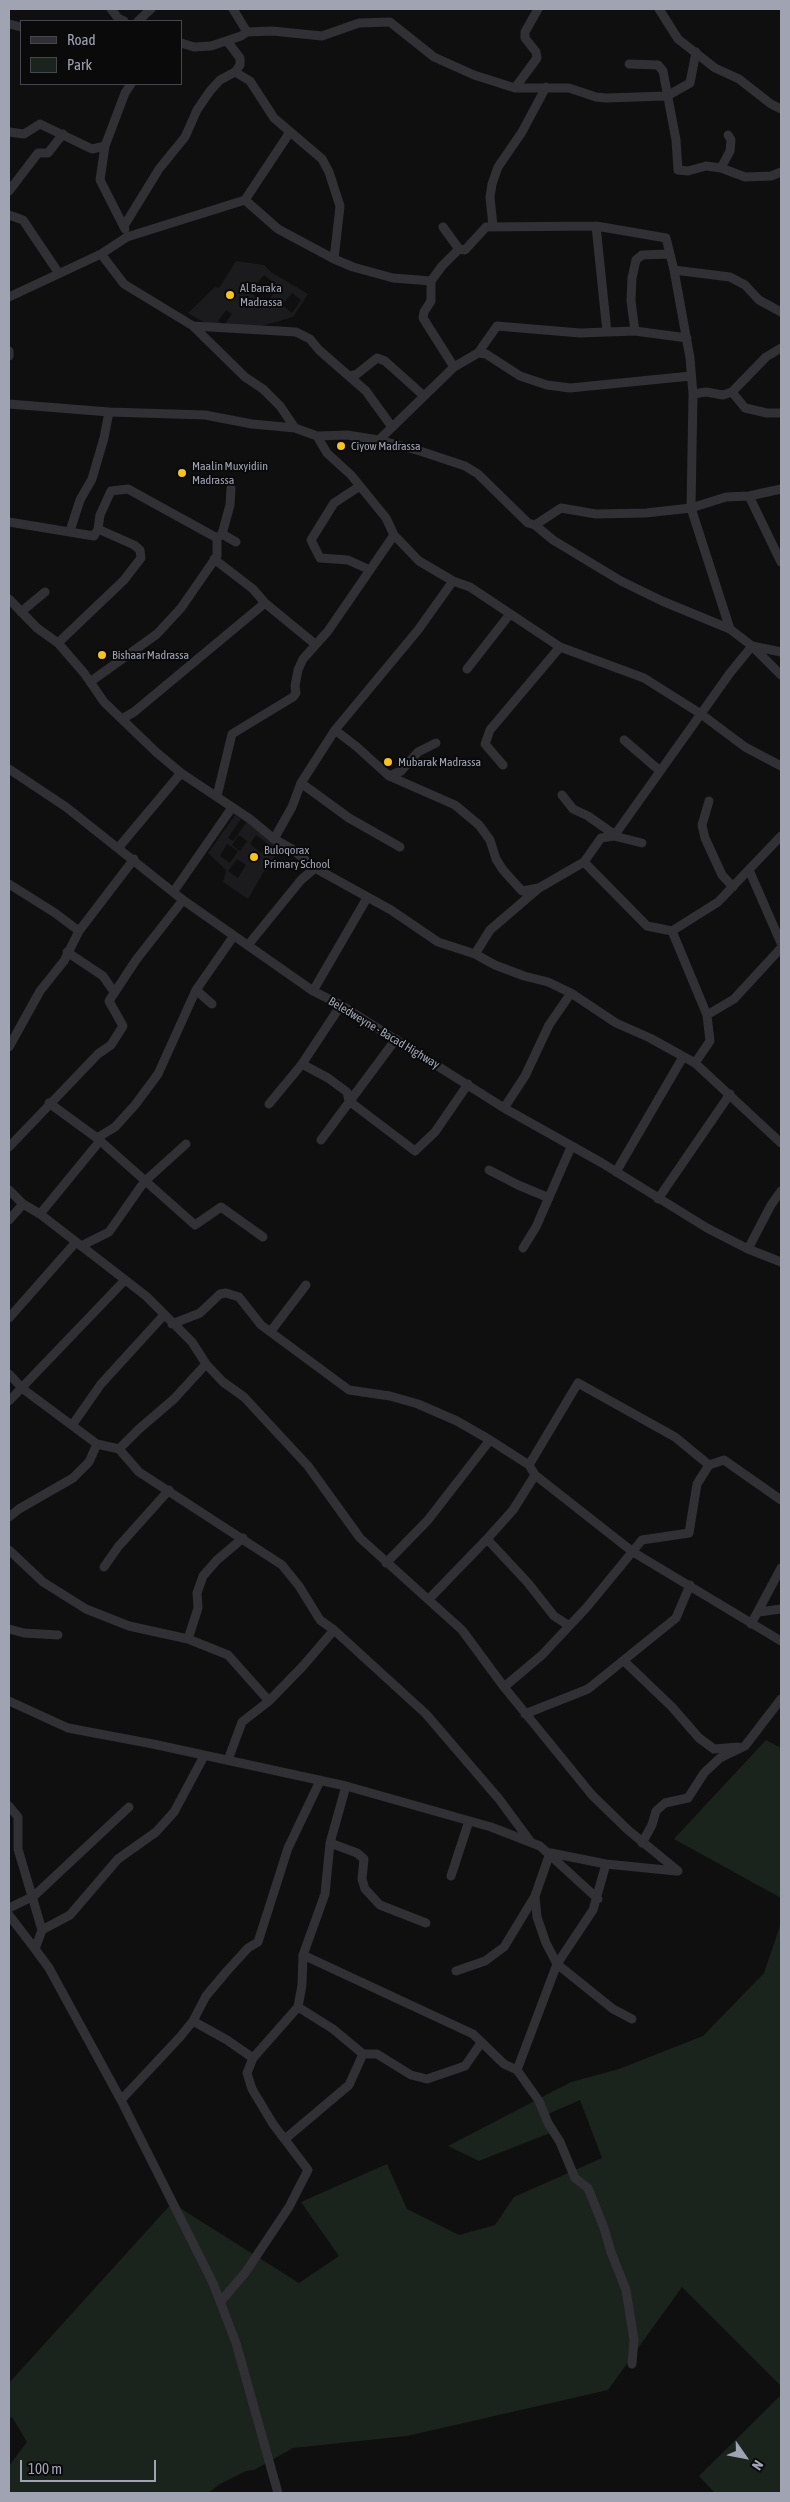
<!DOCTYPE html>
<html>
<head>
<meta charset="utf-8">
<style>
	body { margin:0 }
	#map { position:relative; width:790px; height:2502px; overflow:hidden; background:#0f0f10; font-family:"Asap Condensed",sans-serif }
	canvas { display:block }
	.frame { position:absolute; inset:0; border:10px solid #9fa3b2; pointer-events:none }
	.legend { position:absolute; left:20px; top:20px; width:162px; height:65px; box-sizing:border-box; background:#0a0a0b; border:1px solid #46474e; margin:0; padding:6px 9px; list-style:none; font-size:15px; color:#9fa3b2 }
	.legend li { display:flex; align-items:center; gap:10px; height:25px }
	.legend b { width:25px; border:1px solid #46474e }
	.north { position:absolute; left:720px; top:2432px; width:50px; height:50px; -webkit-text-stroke:4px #0a0a0b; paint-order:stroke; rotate:123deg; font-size:14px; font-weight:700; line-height:20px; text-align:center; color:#9fa3b2 }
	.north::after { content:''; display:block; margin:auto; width:18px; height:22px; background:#9fa3b2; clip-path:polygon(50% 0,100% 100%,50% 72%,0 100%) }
	.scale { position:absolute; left:20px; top:2460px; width:136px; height:22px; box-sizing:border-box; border:2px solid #9fa3b2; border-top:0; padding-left:6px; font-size:15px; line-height:18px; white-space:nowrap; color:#9fa3b2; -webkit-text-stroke:4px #0a0a0b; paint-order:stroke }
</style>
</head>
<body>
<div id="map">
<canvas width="790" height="2502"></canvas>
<div class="frame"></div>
<ul class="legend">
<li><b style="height:6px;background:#303035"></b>Road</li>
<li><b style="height:14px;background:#1b231d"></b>Park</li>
</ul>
<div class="north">N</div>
<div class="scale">100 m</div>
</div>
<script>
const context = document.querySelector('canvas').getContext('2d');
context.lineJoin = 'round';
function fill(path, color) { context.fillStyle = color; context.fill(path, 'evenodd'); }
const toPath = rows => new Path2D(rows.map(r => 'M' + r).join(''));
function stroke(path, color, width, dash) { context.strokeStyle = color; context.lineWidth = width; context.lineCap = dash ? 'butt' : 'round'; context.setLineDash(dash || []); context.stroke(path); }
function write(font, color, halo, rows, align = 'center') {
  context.font = font + ' "Asap Condensed",sans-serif'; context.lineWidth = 4; context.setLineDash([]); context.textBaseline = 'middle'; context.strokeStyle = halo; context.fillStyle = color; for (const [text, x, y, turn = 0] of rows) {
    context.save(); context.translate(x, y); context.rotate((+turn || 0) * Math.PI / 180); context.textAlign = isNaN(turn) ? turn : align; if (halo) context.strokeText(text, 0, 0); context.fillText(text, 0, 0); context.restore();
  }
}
const built = toPath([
	[236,261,264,265,271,272,308,294,293,317,265,325,248,327,207,324,188,313,215,287,219,288],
	[264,275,279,287,265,304,250,292],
	[292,293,301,300,292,313,282,305],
	[226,310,232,314,224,325,218,321],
	[235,815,256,828,280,849,263,873,248,899,223,882,226,870,208,853],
	[241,819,246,823,233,841,228,838],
	[239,835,247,841,240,851,232,845],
	[256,835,268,844,261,853,250,844],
	[227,844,238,851,230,863,220,856],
	[237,859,246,865,238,878,228,871]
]);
const green = toPath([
	[766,1740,781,1748,781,1898,674,1839],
	[781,1923,781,2386,682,2287,608,2390,407,2436,293,2448,254,2470,246,2471,220,2484,208,2493,9,2493,9,2466,27,2442,12,2417,9,2419,9,2383,172,2203,299,2283,339,2256,301,2202,387,2164,407,2209,459,2235,495,2225,514,2197,602,2158,580,2100,546,2115,550,2133,479,2161,448,2146,571,2082,619,2069,703,2036,764,1973],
	[781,2395,781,2493,715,2493,699,2476]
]);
const minor = toPath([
	[111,9,118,18,124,21],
	[233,9,247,32],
	[659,9,678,39,715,68,739,79,771,104,781,109],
	[138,21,151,9],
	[9,24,21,27],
	[181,43,194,47,211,46,241,36,247,32,272,31,322,36,359,23,390,22,434,57,474,75,515,88,569,88,596,97,606,98,667,96,690,83,696,52],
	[629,64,658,65,663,71,676,140,678,170,688,171,706,166,721,168,730,151,731,140,728,135],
	[235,72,250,81,274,118,322,159,329,172,340,206,334,259],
	[515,88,537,58,536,52,525,38,525,32,538,9],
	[9,132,24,134,40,124,92,149,105,146],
	[721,168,745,177,771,176,781,172],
	[9,191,38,153,48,153,63,134],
	[245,200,278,229,334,259,353,267,393,278,431,281],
	[9,215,23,220,58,272],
	[124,226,159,169,185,137,197,110,210,91,220,80,235,72,240,65,240,58,227,41],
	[493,226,490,197,492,184,498,167,522,132,546,87],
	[596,226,607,332],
	[443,227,459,249],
	[125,229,100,180,105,146,125,93,131,84],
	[101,254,124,284,193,326,245,377,263,389,280,406,295,428],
	[674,270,730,277,745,285,759,300,781,312],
	[9,297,101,254,127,237,245,200,290,132],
	[193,326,296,332,310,339,319,350,366,391,392,427],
	[635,331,631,301,632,278,636,260,642,255,670,254],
	[9,351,9,356],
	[478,353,486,354,520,376,547,385,570,388,691,376],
	[454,367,423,318,424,312,431,301,431,281,442,266,459,249,465,250,486,227,596,226,666,238,674,270,690,358,693,394,691,508,730,629],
	[349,376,357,374,377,358,385,361,424,396],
	[732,392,745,408,767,413,781,413],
	[693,394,706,392,723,395,732,392,766,357,781,348],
	[9,404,109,412,205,415,252,424,295,428,317,436,347,435,379,440,420,451,465,466,478,474,528,523,535,525,553,540,621,581,662,601,730,629,752,646,781,675],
	[317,436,327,453,351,475,386,518,394,535,419,561,453,581,470,587,560,647,644,678,701,714,745,747,781,766],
	[379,440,454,367,478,353,497,326,580,333,635,331,687,338],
	[360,486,334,503,311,540,320,558,348,560,370,570],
	[749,496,781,562],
	[9,522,94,536,98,529,100,515,111,491,128,489,217,538],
	[535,525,561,508,596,514,646,513,691,508,726,497,749,496,781,489],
	[70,531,80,500,92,479,104,438,109,412],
	[222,534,236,542],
	[214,559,253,589,265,603,315,644],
	[9,599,37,628,58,643,84,673,104,702,156,752,181,773,250,819,274,839,292,849,315,868,391,910,438,942,475,954,495,965,524,976,548,982,571,993,616,1023,650,1038,695,1063,781,1143],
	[21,612,45,592],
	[58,643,124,580,141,558,140,550,134,545,98,529],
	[752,646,781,652],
	[467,669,510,614],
	[90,682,157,634,181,608,217,556,217,538,222,534,230,505,231,488],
	[122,719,134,712,265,603],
	[335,730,357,747,389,776,455,805,479,825,490,840,496,859,503,870,522,891,539,888],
	[624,740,660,771],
	[503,765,485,744,490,730,560,647],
	[9,769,66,807,183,900,313,991,341,1005,504,1108,602,1163,707,1228,748,1249,781,1262],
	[389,776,401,771,418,752,436,743],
	[301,783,349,818,400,847],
	[562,795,573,809,588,816,615,835],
	[217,796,232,734,293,697,296,693,295,686,298,670,303,659,328,631,394,535],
	[709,801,702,825,705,838,722,875,733,887],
	[614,836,642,843],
	[274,839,292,807,301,783,335,730,418,630,453,581],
	[119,847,181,773],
	[584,862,647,926,672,931,718,902,781,836],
	[749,870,781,943],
	[9,884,55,913,79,931],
	[174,891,231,809],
	[672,931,707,1015,710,1041,695,1063],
	[248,945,301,880,315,868],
	[67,952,103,976,114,992],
	[475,954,490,930,539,888,584,862,601,838,614,836,730,673,752,646],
	[196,990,212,1004],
	[313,991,367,898],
	[707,1015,734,999,781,948],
	[9,1047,40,991,64,961,79,931,134,859],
	[302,1064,341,1005],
	[49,1103,97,1138,195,1225,221,1207,263,1237],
	[269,1104,302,1064,328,1078,347,1092,349,1101,415,1151,435,1132,468,1084],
	[504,1108,525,1076,549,1025,571,993],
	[97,1138,115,1127,135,1105,158,1074,196,990,233,937],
	[321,1140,396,1039],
	[9,1147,98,1054,111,1045,123,1026,109,1001,136,960,183,900],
	[489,1170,518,1185,549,1198],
	[616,1172,683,1057],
	[9,1190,23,1204,40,1214,146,1296,192,1342,206,1364,223,1382,244,1397,308,1466,360,1538,462,1630,504,1687,592,1795,628,1830,678,1871],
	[658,1199,730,1094],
	[40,1214,99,1142],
	[9,1220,23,1204],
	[81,1246,109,1232,144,1182,186,1144],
	[523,1248,536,1227,571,1147],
	[748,1249,771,1205,781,1191],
	[9,1318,76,1242],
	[172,1324,200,1313,220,1294,226,1293,239,1297,261,1325,349,1390,390,1396,418,1404,457,1421,490,1440,529,1465,535,1475,633,1552,781,1641],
	[271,1331,306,1285],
	[9,1374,23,1389,97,1444,119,1449,139,1472,282,1565,299,1586,320,1620,334,1630,426,1714,499,1799,530,1841],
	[9,1401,125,1280],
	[73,1424,101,1384,164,1315],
	[119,1449,139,1429,174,1399,206,1364],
	[529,1465,578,1383,675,1437,709,1465,724,1460,781,1500],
	[9,1517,19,1509,73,1478,89,1462,97,1444],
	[487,1539,528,1583,554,1616,568,1625],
	[9,1550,43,1582,86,1609,129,1626,188,1639,228,1655,269,1701],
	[386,1563,428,1520,490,1440],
	[104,1567,118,1547,169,1490],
	[429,1599,487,1539,513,1510,535,1475],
	[759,1612,781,1609],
	[751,1624,781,1568],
	[9,1629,24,1633,58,1635],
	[188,1639,198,1608,197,1593,203,1576,217,1560,243,1538],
	[624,1661,672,1707,699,1738,714,1749,738,1747],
	[504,1687,542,1655,587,1607,642,1540,689,1533,697,1484,709,1465],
	[9,1701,68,1728,153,1744,346,1786,491,1827,540,1846,598,1899],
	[525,1714,588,1689,676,1618,690,1585],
	[228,1760,242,1722,269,1701,303,1666,334,1630],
	[9,1806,18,1817,18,1849,42,1930,35,1949,49,1968,121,2100,213,2283,236,2343,278,2493],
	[330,1843,357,1853,364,1859,362,1879,365,1889,380,1905,426,1923],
	[642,1843,652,1825,656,1811,665,1803,688,1798,704,1773,720,1758,745,1746,781,1699],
	[551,1853,606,1864,676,1871],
	[606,1864,593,1910,557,1964,613,2009,632,2019],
	[451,1876,469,1821],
	[9,1908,34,1896,129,1807],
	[9,1915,35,1949],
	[42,1930,70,1915,118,1859,156,1832,174,1812,204,1756],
	[303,1955,473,2034,504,2064,517,2070,539,2101,548,2123,560,2142,575,2178,588,2188,604,2228,611,2252,626,2290,634,2340,632,2364],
	[456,1971,485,1961,504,1947,535,1896],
	[298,2007,302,1985,303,1955,325,1894,330,1843,346,1786],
	[193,2021,227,2040,253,2058,298,2007,333,2029,363,2054,377,2054,411,2075,427,2079,465,2066,481,2043],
	[517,2070,557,1964,546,1943,537,1917,535,1896,550,1853],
	[121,2100,180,2037,193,2021,206,1996,227,1971,248,1948,258,1942,288,1848,320,1781],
	[285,2139,349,2085,363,2054],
	[221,2301,245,2273,289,2207,308,2170,273,2124,252,2089,247,2073,253,2058]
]);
const markers = [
	[230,295,5,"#f6c321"],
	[341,446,5,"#f6c321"],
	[182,473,5,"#f6c321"],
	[102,655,5,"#f6c321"],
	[388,762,5,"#f6c321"],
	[254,857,5,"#f6c321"]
];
const poiNames = [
	["Al Baraka",240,288],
	["Madrassa",240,302],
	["Ciyow Madrassa",351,446],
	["Maalin Muxyidiin",192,466],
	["Madrassa",192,480],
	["Bishaar Madrassa",112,655],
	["Mubarak Madrassa",398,762],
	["Buloqorax",264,850],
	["Primary School",264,864]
];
const streetNames = [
	["Beledweyne - Bacad Highway",384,1033,31]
];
fill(built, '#1b1b1d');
fill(green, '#1b231d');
stroke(minor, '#303035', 9);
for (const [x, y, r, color] of markers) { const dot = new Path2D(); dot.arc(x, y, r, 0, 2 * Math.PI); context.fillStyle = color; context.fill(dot); stroke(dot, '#0a0a0b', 2); }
write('12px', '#9fa3b2', '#0a0a0b', poiNames, 'left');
write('12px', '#9fa3b2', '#0a0a0b', streetNames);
</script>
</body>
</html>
